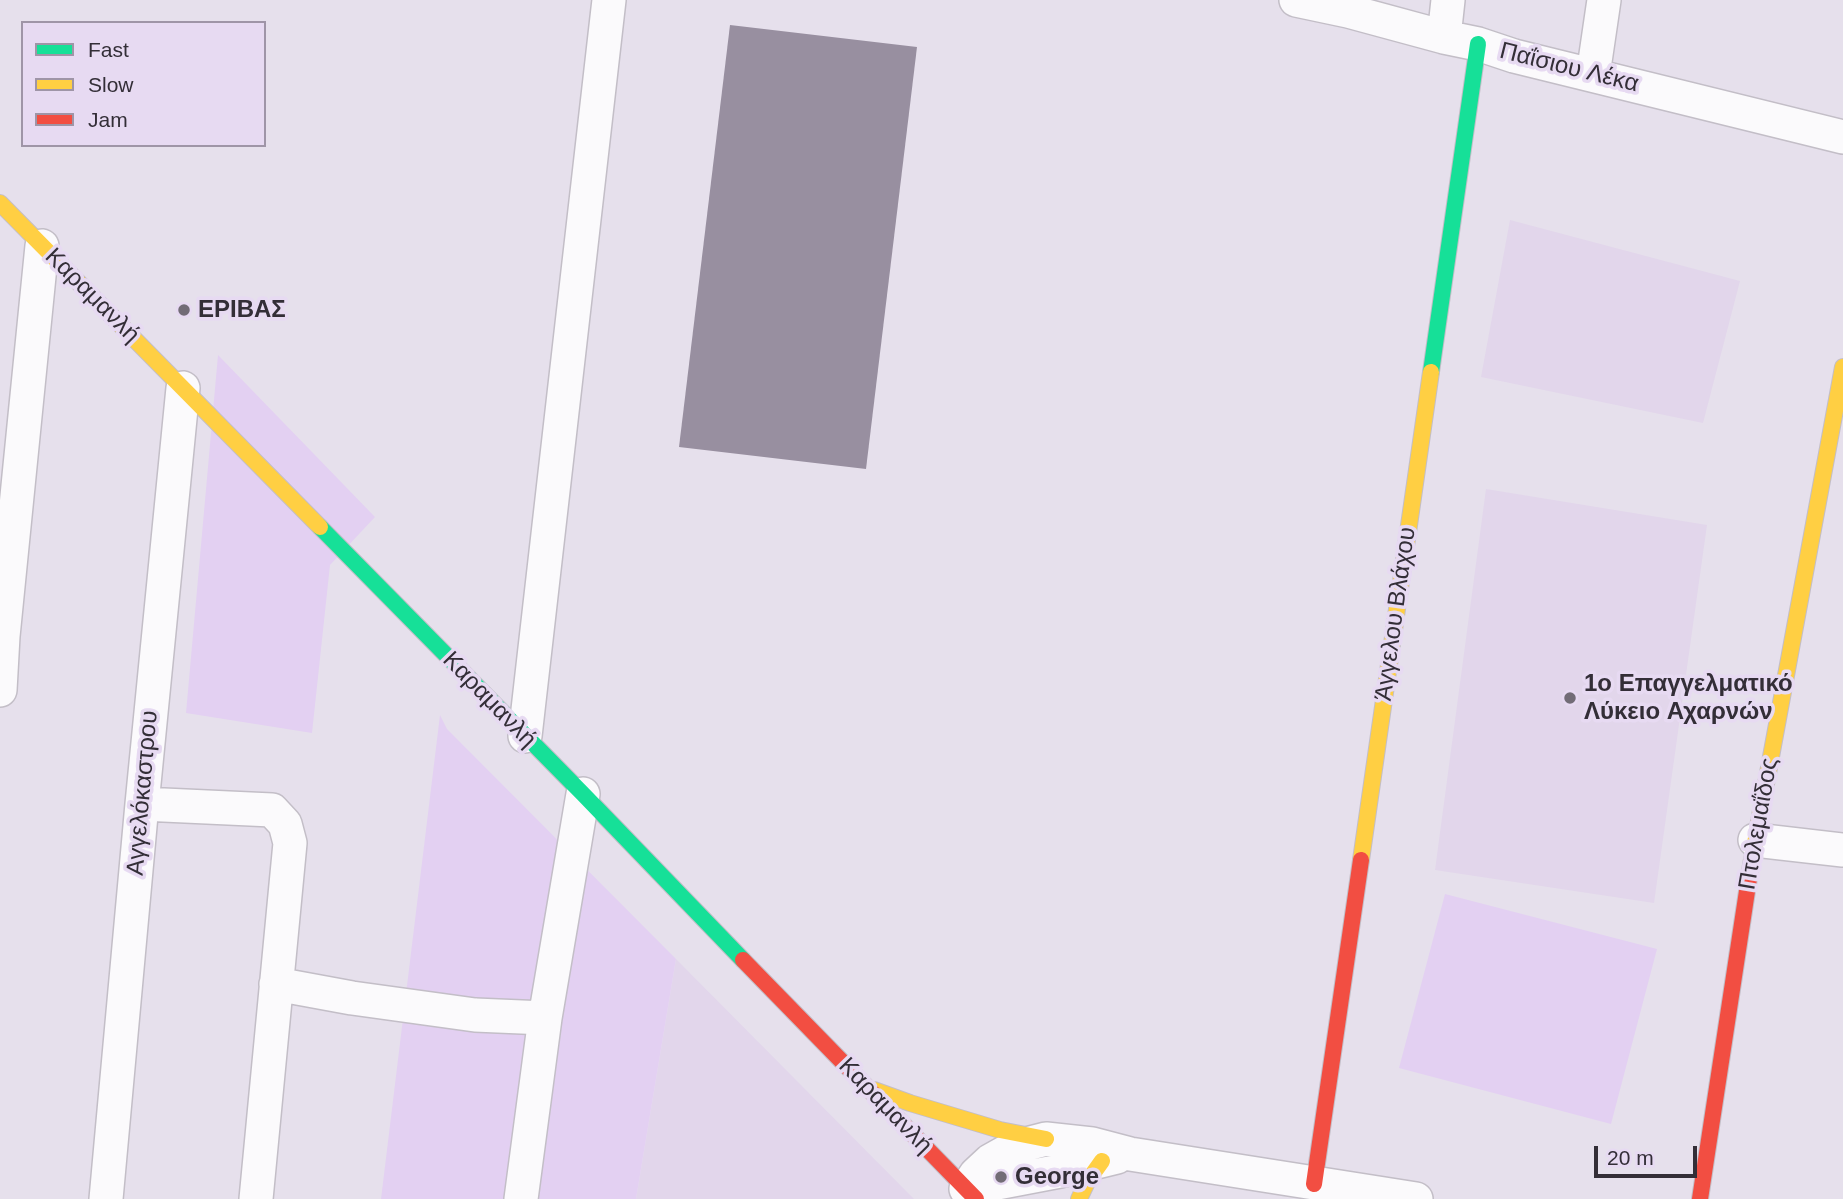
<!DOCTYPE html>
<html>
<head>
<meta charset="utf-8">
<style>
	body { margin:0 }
	#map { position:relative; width:1843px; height:1199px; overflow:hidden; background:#e6e0ec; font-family:Arial,sans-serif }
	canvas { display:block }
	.legend { position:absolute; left:21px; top:21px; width:245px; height:126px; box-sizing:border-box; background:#e7daf2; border:2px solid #9f95a7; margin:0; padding:9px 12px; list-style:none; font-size:21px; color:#332e37 }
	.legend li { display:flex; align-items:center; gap:14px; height:35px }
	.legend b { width:35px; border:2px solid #9f95a7 }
	.scale { position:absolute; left:1594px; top:1146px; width:103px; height:32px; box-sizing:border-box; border:4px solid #332e37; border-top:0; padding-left:9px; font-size:21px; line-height:24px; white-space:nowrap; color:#332e37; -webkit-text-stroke:5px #e7daf2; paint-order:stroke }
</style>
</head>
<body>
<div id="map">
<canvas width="1843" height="1199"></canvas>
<ul class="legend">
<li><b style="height:9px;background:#16e098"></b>Fast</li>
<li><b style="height:9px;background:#ffcf43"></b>Slow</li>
<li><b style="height:9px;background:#f24e42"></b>Jam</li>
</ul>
<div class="scale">20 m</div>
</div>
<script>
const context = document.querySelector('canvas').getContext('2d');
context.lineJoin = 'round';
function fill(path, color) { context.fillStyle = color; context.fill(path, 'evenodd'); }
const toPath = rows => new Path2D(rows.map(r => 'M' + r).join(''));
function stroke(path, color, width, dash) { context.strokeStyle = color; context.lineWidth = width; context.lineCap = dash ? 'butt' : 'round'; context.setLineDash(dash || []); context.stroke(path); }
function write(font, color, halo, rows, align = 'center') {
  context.font = font + ' Arial,sans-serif'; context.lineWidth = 7; context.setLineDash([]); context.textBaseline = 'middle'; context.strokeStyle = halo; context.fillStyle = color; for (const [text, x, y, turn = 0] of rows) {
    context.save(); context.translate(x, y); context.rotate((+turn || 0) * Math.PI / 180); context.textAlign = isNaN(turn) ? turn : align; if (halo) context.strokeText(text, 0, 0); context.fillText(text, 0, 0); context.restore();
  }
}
const built = toPath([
	[1510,220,1740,281,1703,423,1481,377],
	[1486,489,1707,525,1654,903,1435,870],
	[676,959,914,1199,636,1199]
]);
const green = toPath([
	[218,355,375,517,330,565,312,733,186,713],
	[440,715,447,729,676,959,636,1199,381,1199],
	[1445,894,1657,949,1611,1124,1399,1068]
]);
const building = toPath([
	[730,25,917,47,866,469,679,447]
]);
const street = toPath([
	[1296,0,1348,11,1444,37,1478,44,1514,56,1843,137],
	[1444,37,1448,0],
	[1593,75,1604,0],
	[0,690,3,636,42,246],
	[525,736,609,0],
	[142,804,272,810,285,824,290,843,256,1199],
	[1755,840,1843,850],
	[276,984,352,998,475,1015,545,1018],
	[966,1189,976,1174,990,1161,1015,1147,1046,1139,1092,1144,1130,1154,1416,1199],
	[966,1189,1060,1171,1117,1157],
	[106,1199,142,804,183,388],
	[521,1199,545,1018,583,794]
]);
const fast = toPath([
	[1431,372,1478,44],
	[320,527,583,794,743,960]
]);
const slow = toPath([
	[0,203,320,527],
	[1361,860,1431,372],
	[1751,865,1843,367],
	[874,1090,910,1103,1000,1130,1046,1139],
	[1079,1199,1087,1182,1102,1161]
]);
const jam = toPath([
	[743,960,976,1199],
	[1314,1184,1361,860],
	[1700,1199,1751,865]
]);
const markers = [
	[184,310,7,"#726c76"],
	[1570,698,7,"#726c76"],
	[1001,1177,7,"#726c76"]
];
const streetNames = [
	["Παΐσιου Λέκα",1569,68,14],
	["Καραμανλή",92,296,45],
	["Άγγελου Βλάχου",1396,614,-82],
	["Καραμανλή",489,700,46],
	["Αγγελόκαστρου",143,793,-85],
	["Πτολεμαΐδος",1759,824,-80],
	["Καραμανλή",885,1106,46]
];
const poiNames = [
	["ΕΡΙΒΑΣ",198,310],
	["1ο Επαγγελματικό",1584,684],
	["Λύκειο Αχαρνών",1584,712],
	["George",1015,1177]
];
fill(built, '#e2d6eb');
fill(green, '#e3d0f2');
fill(building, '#988fa0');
stroke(street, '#c3bec7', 36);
stroke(fast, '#c3bec7', 18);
stroke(slow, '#c3bec7', 18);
stroke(jam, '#c3bec7', 18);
stroke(street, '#fbfafc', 33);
stroke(fast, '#16e098', 16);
stroke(slow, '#ffcf43', 16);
stroke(jam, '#f24e42', 16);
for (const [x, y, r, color] of markers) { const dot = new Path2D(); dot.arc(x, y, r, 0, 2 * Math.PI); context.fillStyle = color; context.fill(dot); stroke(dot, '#e7daf2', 2.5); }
write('24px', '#332e37', '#e7daf2', streetNames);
write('bold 24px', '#332e37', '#e7daf2', poiNames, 'left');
</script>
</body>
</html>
